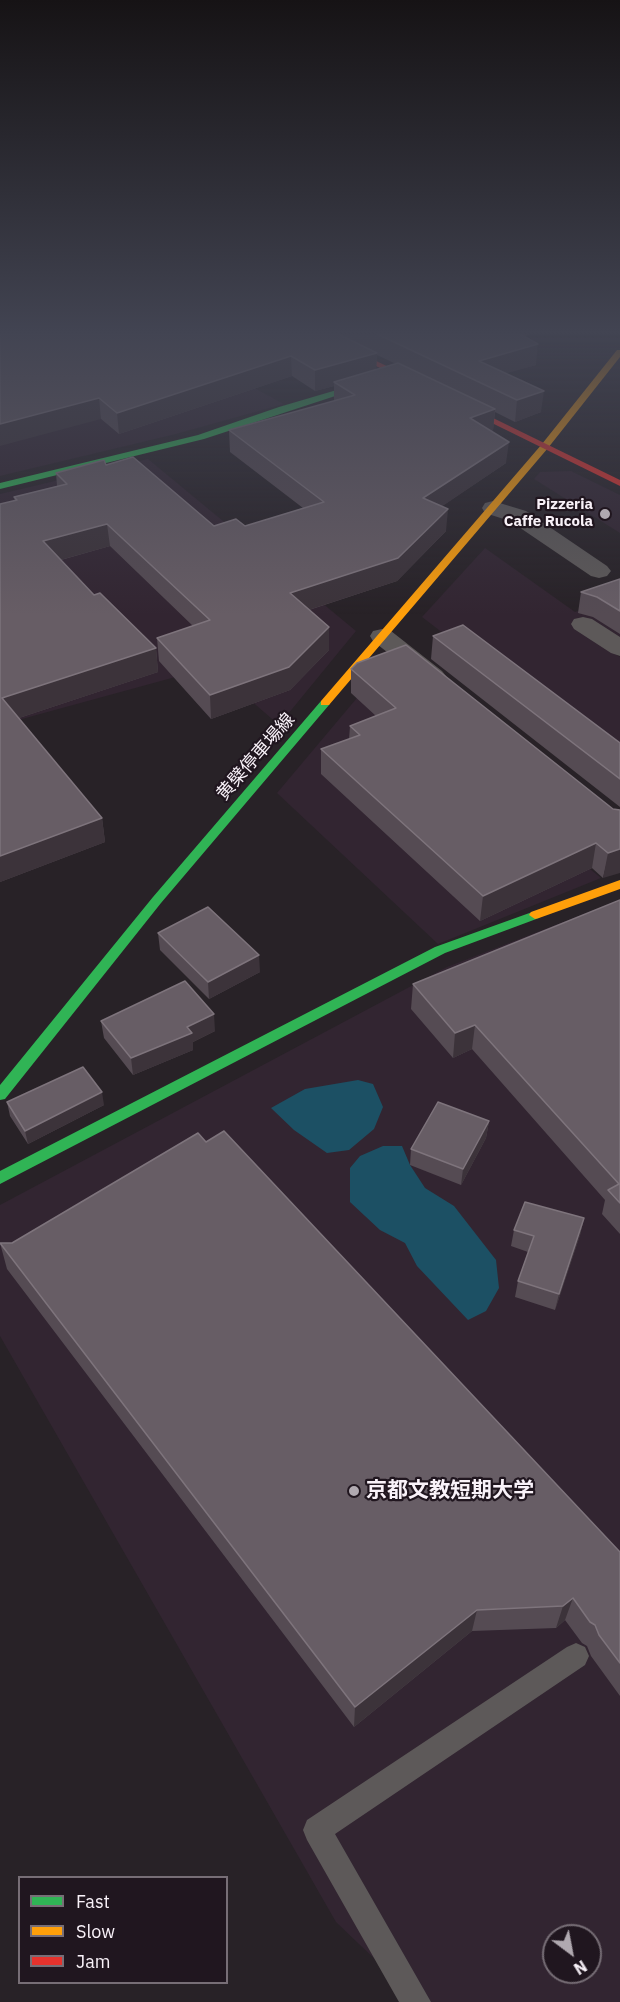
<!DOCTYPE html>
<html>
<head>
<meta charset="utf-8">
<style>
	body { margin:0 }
	#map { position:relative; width:620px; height:2002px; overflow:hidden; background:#282227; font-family:"IBM Plex Sans",sans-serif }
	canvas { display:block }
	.legend { position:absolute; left:18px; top:1876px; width:210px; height:108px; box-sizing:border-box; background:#20161f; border:2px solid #776e76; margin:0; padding:8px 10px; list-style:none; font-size:18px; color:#f9f2f9 }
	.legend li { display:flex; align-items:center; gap:12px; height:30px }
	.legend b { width:30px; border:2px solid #776e76 }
	.north { position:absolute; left:542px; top:1924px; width:60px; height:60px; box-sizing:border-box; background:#20161f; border:2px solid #776e76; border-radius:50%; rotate:148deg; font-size:16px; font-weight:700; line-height:24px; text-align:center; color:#f9f2f9 }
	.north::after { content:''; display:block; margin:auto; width:21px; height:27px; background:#b0a9b0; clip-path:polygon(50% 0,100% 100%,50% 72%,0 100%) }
</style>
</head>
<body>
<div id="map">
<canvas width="620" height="2002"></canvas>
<ul class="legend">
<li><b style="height:8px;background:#30b455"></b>Fast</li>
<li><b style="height:8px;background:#ff9f0a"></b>Slow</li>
<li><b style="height:8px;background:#e5322d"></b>Jam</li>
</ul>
<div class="north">N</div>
</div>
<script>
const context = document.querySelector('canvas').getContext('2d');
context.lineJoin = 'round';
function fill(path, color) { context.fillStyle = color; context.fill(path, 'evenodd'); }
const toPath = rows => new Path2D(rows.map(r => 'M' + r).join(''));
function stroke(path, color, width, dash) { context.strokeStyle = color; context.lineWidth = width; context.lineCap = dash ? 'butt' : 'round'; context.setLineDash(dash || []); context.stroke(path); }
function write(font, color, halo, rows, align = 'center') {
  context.font = font + ' "IBM Plex Sans","Noto Sans JP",sans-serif'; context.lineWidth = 4.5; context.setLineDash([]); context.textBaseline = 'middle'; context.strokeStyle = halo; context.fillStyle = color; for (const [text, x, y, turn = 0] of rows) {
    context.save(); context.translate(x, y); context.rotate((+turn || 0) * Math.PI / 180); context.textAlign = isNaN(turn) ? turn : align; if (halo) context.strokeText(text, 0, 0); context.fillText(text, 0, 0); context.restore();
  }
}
const built = toPath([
	[0,334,155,334,284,404,176,434,0,476],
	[148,459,356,631,279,725,212,667,0,725,0,494],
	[571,471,620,495,620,533,534,479,540,472],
	[485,548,575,612,620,596,620,641,575,627,620,657,620,769,422,617],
	[367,686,601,878,438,944,277,793],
	[620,900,620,2002,414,2002,405,1988,336,1922,0,1336,0,1205,447,967],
	[554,1936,590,1936,590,1972,554,1972]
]);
const water = toPath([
	[358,1080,373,1084,383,1107,374,1129,349,1150,327,1153,294,1130,271,1108,305,1089],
	[383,1146,402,1146,410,1165,425,1188,454,1206,496,1260,499,1288,486,1311,468,1320,417,1266,405,1243,380,1230,350,1202,350,1168,360,1156]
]);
const lane = toPath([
	[576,1643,585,1647,589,1656,585,1665,335,1834,431,2002,399,2002,307,1840,303,1830,307,1820,567,1647,576,1643]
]);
const street = toPath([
	[493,501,526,511,607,566,611,571,607,576,599,578,591,576,510,521,485,513,482,508,485,503,493,501],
	[583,617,592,619,620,637,620,656,611,653,574,629,571,624,574,619,583,617],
	[382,629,391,631,442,671,446,676,442,681,433,684,424,681,373,641,370,636,373,631,382,629]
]);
const fast = toPath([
	[374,379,381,381,204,439,0,489,0,483,198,435,279,407,374,379],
	[325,700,330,703,329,705,161,903,5,1099,0,1100,0,1085,153,897,321,701,325,700],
	[535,911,541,915,539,918,445,953,0,1184,0,1171,435,947,535,911]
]);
const slow = toPath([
	[617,350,620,350,620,357,548,448,329,705,321,705,321,701,542,444,617,350],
	[620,880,620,889,539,918,535,919,529,915,531,912,620,880]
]);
const jam = toPath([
	[311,334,321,334,620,480,620,486,311,334]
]);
const wall = toPath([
	[0,334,531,334,524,336,536,365,506,373,541,412,515,422,495,412,493,430,491,431,506,463,442,506,446,531,397,581,309,610,329,627,329,650,290,690,211,719,159,661,157,638,193,626,110,546,61,560,94,595,156,648,158,672,19,718,102,818,105,842,0,882,0,504,15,501,14,497,57,486,56,473,106,465,214,526,245,526,303,508,230,452,229,430,334,401,334,386,315,391,292,376,119,434],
	[377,355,396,364,376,370],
	[620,579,620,634,593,617,578,613,581,592],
	[433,636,620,743,620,807,431,659],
	[351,669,613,809,620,810,603,878,592,868,480,921,321,774,321,749,349,739,350,726,376,716,351,693],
	[620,900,620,1234,602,1214,605,1200,472,1049,453,1058,411,1009,413,984],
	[158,933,260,972,209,999,160,950],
	[101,1021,215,1031,193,1042,193,1050,133,1075,104,1038],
	[7,1102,104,1105,28,1144,10,1116],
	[489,1121,486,1138,461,1185,410,1165,411,1149],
	[206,1142,620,1552,620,1696,591,1656,587,1646,582,1643,565,1620,556,1628,472,1631,354,1727,7,1269,0,1243,12,1243],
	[584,1218,580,1235,555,1310,515,1297,518,1281,528,1252,511,1246,514,1230]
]);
const shadedWall = toPath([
	[538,344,536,365,478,381,479,361],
	[377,353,376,373,334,382,334,386,315,391,315,370],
	[291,356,292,376,119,434,117,413],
	[544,391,541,412,515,422,517,400],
	[99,398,101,419,0,446,0,424],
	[495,409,493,430,469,439,470,418],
	[509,442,506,463,422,520,423,498],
	[448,509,446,531,397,581,290,616,290,593],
	[107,524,110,546,46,564,43,541],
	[329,627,329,650,290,690,211,719,210,695],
	[156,648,158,672,7,722,2,698],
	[102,818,105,842,0,882,0,856],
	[596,843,592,868,480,921,483,896],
	[620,849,620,873,603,878,608,853],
	[259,955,260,972,209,999,208,982],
	[214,1014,215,1031,193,1042,193,1050,133,1075,131,1058,187,1027],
	[475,1025,472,1049,453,1058,455,1033],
	[102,1092,104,1105,28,1144,25,1131],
	[489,1121,486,1138,461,1185,463,1169],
	[584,1218,580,1235,555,1310,559,1294],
	[573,1598,565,1620,556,1628,563,1606],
	[477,1610,472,1631,354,1727,355,1707]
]);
const building = toPath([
	[0,334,338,334,377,353,315,370,291,356,117,413,99,398,0,424,0,334],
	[377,334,520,334,538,344,479,361,544,391,517,400,377,334],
	[398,363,495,409,470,418,509,442,423,498,448,509,398,558,290,593,329,627,289,667,210,695,157,638,210,620,107,524,43,541,94,595,100,593,156,648,2,698,102,818,0,856,0,504,17,500,14,497,67,484,56,473,104,460,106,465,133,457,214,526,236,519,245,526,324,502,229,430,355,395,334,382,398,363],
	[620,579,620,611,597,597,581,592,620,579],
	[463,625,620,743,620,779,433,636,463,625],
	[406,645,613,809,620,810,620,849,608,853,596,843,483,896,321,749,360,735,350,726,396,708,351,669,357,663,406,645],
	[620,900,620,1203,608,1190,619,1184,475,1025,455,1033,413,984,620,900],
	[208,907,259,955,208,982,158,933,208,907],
	[185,981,214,1014,187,1027,192,1033,131,1058,101,1021,185,981],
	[83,1067,102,1092,25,1131,7,1102,83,1067],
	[438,1102,489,1121,463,1169,411,1149,438,1102],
	[224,1131,620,1552,620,1663,599,1635,595,1625,590,1622,573,1598,563,1606,477,1610,355,1707,0,1243,12,1243,198,1133,206,1142,224,1131],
	[525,1202,584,1218,559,1294,518,1281,534,1236,514,1230,525,1202]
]);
const markers = [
	[605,514,6,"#b0a9b0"],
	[354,1491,6,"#b0a9b0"]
];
const farPoinames = [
	["Pizzeria",593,505],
	["Caffe Rucola",593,522]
];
const streetNames = [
	["黄檗停車場線",256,757,-49]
];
const nearPoinames = [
	["京都文教短期大学",366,1491]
];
fill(built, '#322531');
fill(water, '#1c5064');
fill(lane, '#5d5959');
fill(street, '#5d5959');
fill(fast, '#30b455');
fill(slow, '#ff9f0a');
fill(jam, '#e5322d');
fill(wall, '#554b53');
fill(shadedWall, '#3c333a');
fill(building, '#675d65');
stroke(building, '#7e747c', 1.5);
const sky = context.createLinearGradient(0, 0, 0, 615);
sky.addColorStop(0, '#161315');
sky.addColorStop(0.54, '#424452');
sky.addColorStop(1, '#42445200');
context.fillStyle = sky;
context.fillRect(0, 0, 620, 615);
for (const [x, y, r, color] of markers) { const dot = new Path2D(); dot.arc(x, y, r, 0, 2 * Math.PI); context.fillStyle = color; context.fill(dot); stroke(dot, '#20161f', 2); }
write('bold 15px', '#f9f2f9', '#20161f', farPoinames, 'right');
write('18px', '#f9f2f9', '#20161f', streetNames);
write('bold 21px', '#f9f2f9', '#20161f', nearPoinames, 'left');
</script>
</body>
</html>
